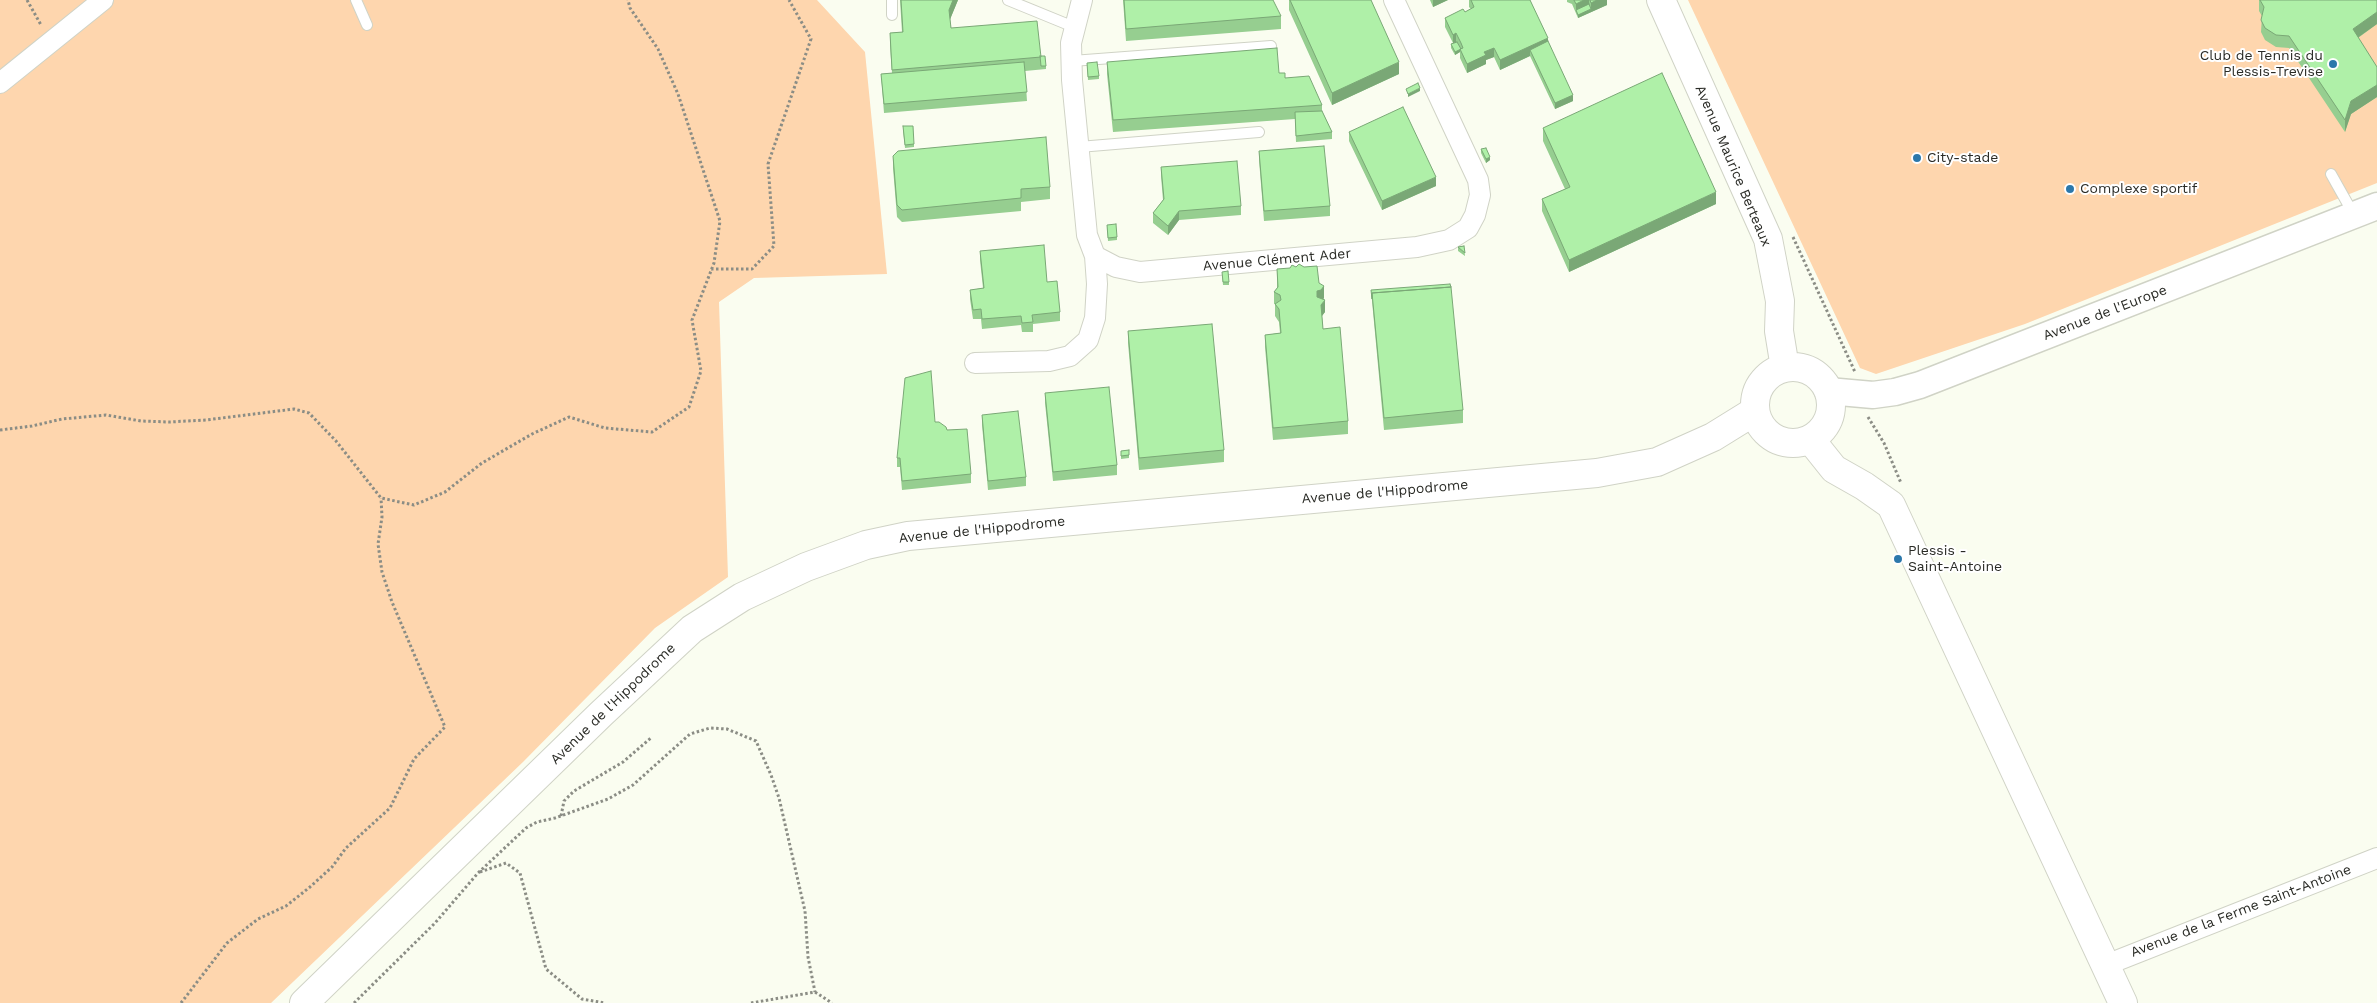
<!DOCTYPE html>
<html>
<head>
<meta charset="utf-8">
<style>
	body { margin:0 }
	canvas { display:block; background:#fafdf0 }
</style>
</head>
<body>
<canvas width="2377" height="1003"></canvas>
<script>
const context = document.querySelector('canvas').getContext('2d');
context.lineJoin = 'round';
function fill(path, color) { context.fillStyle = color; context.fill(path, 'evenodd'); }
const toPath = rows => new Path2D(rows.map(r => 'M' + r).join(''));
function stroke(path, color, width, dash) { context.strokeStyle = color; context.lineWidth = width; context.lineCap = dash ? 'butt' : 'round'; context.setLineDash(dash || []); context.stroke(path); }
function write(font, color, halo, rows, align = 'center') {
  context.font = font + ' "Work Sans",sans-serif'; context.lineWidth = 4; context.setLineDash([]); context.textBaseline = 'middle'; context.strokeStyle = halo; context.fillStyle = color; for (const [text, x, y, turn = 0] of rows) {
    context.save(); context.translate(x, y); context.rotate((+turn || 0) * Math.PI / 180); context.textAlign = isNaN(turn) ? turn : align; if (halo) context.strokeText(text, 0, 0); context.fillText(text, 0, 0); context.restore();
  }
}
const green = toPath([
	[0,0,817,0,865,52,887,274,754,278,719,302,728,577,655,628,523,762,271,1003,0,1003],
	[1688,0,2377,0,2377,183,2025,324,1876,374,1860,368]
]);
const path = toPath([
	[27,0,41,25],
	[1793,237,1855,372],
	[711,269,752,269,774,246,768,164,811,39,789,0],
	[1868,417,1884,443,1901,483],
	[0,430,32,426,62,419,106,415,141,421,169,422,206,420,294,409,309,413,336,441,381,498,414,505,445,492,482,463,532,434,569,417,605,428,652,432,689,407,701,371,692,320,714,263,720,221,678,94,658,49,630,8,628,0],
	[561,816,564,801,574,791,623,762,652,737],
	[480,872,506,863,520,873,546,969,582,999,605,1003],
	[181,1003,227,943,258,919,286,906,310,887,332,867,346,848,390,808,414,759,445,727,392,602,382,572,378,544,382,517,381,498],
	[354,1003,435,923,478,873,526,828,537,822,555,818,608,799,633,785,690,734,710,728,727,729,756,741,771,775,779,798,805,911,808,957,815,992],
	[751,1003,815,992,832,1003]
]);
const service = toPath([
	[356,0,367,25],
	[1008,0,1074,27],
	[892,15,892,0],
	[1072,61,1271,46],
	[1079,147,1259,132],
	[2331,174,2354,215]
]);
const minor = toPath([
	[0,83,103,0],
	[1095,256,1116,267,1140,272,1417,247,1449,240,1468,228,1475,215,1480,195,1478,180,1394,0],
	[975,363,1049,361,1070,356,1088,340,1095,318,1097,284,1095,256,1087,235,1072,80,1071,43,1082,0],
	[2106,965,2377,858]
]);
const tertiary = toPath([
	[1828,391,1873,395,1895,392,1920,385,2377,206]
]);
const secondary = toPath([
	[1661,0,1768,239,1780,301,1779,331,1785,368],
	'1755 405a38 38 0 1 1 76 0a38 38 0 1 1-76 0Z',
	[1810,439,1834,469,1864,486,1891,505,2123,1003],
	[304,1003,601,714,692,629,742,597,806,567,866,545,908,536,1597,473,1657,462,1713,437,1755,411]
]);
const wall = toPath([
	[900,0,958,0,950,19,951,28,1040,56,1046,66,1046,69,1025,71,1027,101,884,113,881,74,892,73,890,46,890,33,902,32],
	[1123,0,1281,16,1281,29,1126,41],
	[1289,0,1371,0,1399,74,1332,105,1289,10],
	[1430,0,1448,0,1433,7],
	[1469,0,1530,0,1573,101,1555,109,1530,56,1500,70,1494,57,1486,60,1486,64,1467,73,1460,58,1460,52,1455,55,1451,48,1451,44,1453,43,1445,27,1445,18,1465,12,1471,9,1469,7],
	[1567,0,1607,0,1607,5,1578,18,1572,4,1567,2],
	[2259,0,2377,0,2377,24,2358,38,2377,67,2377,97,2351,114,2345,132,2289,48,2276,47,2265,40,2261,32,2262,16,2259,11],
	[1107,62,1279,73,1322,105,1322,111,1332,132,1332,139,1296,142,1295,119,1113,132,1107,74],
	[1087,63,1099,76,1099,79,1088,80],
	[1543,128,1716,204,1569,272,1542,211,1542,199,1565,189,1543,141],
	[903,130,914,144,914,147,905,148],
	[1349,132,1436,186,1382,210,1349,141],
	[1481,149,1490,160,1486,163,1481,153],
	[1259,151,1330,206,1330,216,1264,221,1259,160],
	[893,156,1050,187,1050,199,1021,202,1021,211,902,222,897,217,893,168],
	[1161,167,1241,206,1241,215,1179,220,1168,235,1153,223,1153,213,1163,200,1161,176],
	[1107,225,1117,237,1117,240,1108,241],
	[1464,246,1465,256,1458,251,1458,247],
	[980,251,1047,282,1060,312,1060,321,1033,324,1033,332,1022,332,1021,325,982,329,981,319,973,319,970,299,970,290,983,288,980,260],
	[1277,269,1319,283,1324,298,1323,299,1325,312,1322,316,1323,329,1348,421,1348,434,1273,440,1265,347,1265,335,1280,333,1279,322,1275,316,1275,304,1274,304,1274,292,1277,288],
	[1222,275,1229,282,1229,285,1223,285],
	[1371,290,1463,410,1463,423,1384,430],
	[1128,331,1224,450,1224,462,1139,470,1128,343],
	[1045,393,1117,465,1117,475,1053,481,1045,403],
	[982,415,1026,477,1026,486,988,490,982,425],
	[935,422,947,430,971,474,971,483,902,490,900,467,897,467,897,458],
	[1129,450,1129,458,1121,459,1121,451]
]);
const shadedWall = toPath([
	[953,0,958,0,949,22,949,10],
	[1433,0,1448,0,1433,7],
	[1584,0,1589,0,1589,7,1576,10,1576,4],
	[1597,0,1607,0,1607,5,1578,18,1578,15,1591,9,1591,3],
	[2377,12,2377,24,2353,41,2353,29],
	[1456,33,1456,42,1453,44,1453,35],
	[1548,38,1548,48,1530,50,1530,56,1500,70,1500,60],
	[1494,48,1494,57,1486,60,1486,64,1467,73,1467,64,1484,52],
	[1460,49,1460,52,1455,55,1455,52],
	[1399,62,1399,74,1332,105,1332,93],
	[2377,85,2377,97,2351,114,2345,132,2345,120,2351,101],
	[1420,88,1420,91,1408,97,1408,94],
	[1573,95,1573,101,1555,109,1555,103],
	[1490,157,1490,160,1486,163,1486,159],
	[1436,177,1436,186,1382,210,1382,201],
	[1716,192,1716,204,1569,272,1569,260],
	[1179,211,1179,220,1168,235,1168,226],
	[1324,286,1324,298,1321,302,1317,303,1317,291],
	[1325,300,1325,312,1321,317,1321,305]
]);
const building = toPath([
	[901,0,953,0,949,10,951,28,1037,21,1041,57,892,70,890,33,903,32,901,0],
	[1124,0,1273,0,1281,16,1126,29,1124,0],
	[1290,0,1371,0,1399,62,1332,93,1290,0],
	[1471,0,1530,0,1548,38,1500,60,1494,48,1484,52,1486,55,1467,64,1460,49,1463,48,1461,43,1456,33,1453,35,1445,18,1463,9,1465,12,1474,7,1471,0],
	[1574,0,1584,0,1576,4,1574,0],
	[1590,0,1597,0,1591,3,1590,0],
	[2260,0,2377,0,2377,12,2353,29,2377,67,2377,85,2351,101,2345,120,2289,36,2276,35,2265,28,2261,20,2264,7,2260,0],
	[1589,4,1591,9,1578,15,1576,10,1589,4],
	[1548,41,1573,95,1555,103,1530,50,1548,41],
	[1457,42,1461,49,1455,52,1451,44,1457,42],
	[1277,48,1279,73,1285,73,1285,78,1309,76,1322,105,1113,120,1107,62,1277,48],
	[1040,56,1045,56,1046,66,1041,66,1040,56],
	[1024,62,1027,92,884,104,881,74,1024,62],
	[1097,62,1099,76,1088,77,1087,63,1097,62],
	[1662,73,1716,192,1569,260,1542,199,1570,187,1543,128,1662,73],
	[1418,83,1420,88,1408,94,1406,89,1418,83],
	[1403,107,1436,177,1382,201,1349,132,1403,107],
	[1322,111,1332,132,1296,136,1295,112,1322,111],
	[903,126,913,126,914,144,905,145,903,126],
	[1046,137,1050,187,1021,189,1021,198,902,210,897,205,893,156,898,151,1046,137],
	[1324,146,1330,206,1264,211,1259,151,1324,146],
	[1486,148,1490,157,1486,159,1481,149,1486,148],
	[1237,161,1241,206,1179,211,1168,226,1153,213,1164,199,1161,167,1237,161],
	[1116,224,1117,237,1108,238,1107,225,1116,224],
	[1044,245,1047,282,1057,281,1060,312,1032,315,1033,322,1022,323,1021,316,982,319,981,309,973,310,970,290,984,288,980,251,1044,245],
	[1464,246,1465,253,1458,247,1464,246],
	[1299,264,1304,267,1317,266,1319,283,1324,286,1321,290,1317,291,1317,297,1325,300,1321,305,1323,329,1340,327,1348,421,1273,428,1265,335,1281,333,1279,309,1275,304,1281,300,1280,295,1274,292,1278,287,1277,269,1290,268,1292,265,1296,267,1299,264],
	[1228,271,1229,282,1223,282,1222,272,1228,271],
	[1450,284,1451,287,1372,293,1372,299,1371,290,1450,284],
	[1451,287,1463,410,1384,418,1372,293,1451,287],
	[1212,324,1224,450,1139,458,1128,331,1212,324],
	[931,371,935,422,939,422,946,427,947,430,967,429,971,474,902,481,900,458,897,458,905,378,931,371],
	[1109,387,1117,465,1053,472,1045,393,1109,387],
	[1018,411,1026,477,988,481,982,415,1018,411],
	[1129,450,1129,455,1121,456,1121,451,1129,450]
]);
const markers = [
	[2333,64,5,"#2c78ab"],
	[1917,158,5,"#2c78ab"],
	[2070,189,5,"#2c78ab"],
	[1898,559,5,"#2c78ab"]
];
const poiNames = [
	["Club de Tennis du",2323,56,"right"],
	["Plessis-Trevise",2323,72,"right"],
	["City-stade",1927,158],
	["Complexe sportif",2080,189],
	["Plessis -",1908,551],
	["Saint-Antoine",1908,567]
];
const streetNames = [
	["Avenue Maurice Berteaux",1733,166,67],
	["Avenue Clément Ader",1277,260,-5],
	["Avenue de l'Europe",2105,313,-21],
	["Avenue de l'Hippodrome",1385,492,-5],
	["Avenue de l'Hippodrome",982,530,-6],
	["Avenue de l'Hippodrome",613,704,-44],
	["Avenue de la Ferme Saint-Antoine",2241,911,-21]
];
fill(green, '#fed6ae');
stroke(service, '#d0d3c6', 12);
stroke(minor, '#d0d3c6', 22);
stroke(tertiary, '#d0d3c6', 29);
stroke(secondary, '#d0d3c6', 30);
stroke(path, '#8b8d85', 3, [2.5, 2.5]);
stroke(service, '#fff', 10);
stroke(minor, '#fff', 20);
stroke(tertiary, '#fff', 26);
stroke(secondary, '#fff', 28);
fill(wall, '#96ce90');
fill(shadedWall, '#7aa876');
fill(building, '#aff0a8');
stroke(building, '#7aa876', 1);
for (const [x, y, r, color] of markers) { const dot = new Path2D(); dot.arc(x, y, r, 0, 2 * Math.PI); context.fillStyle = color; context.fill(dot); stroke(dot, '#fff', 2); }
write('14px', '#2a2b26', '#fff', poiNames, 'left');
write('14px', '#2a2b26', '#fff', streetNames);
</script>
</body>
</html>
